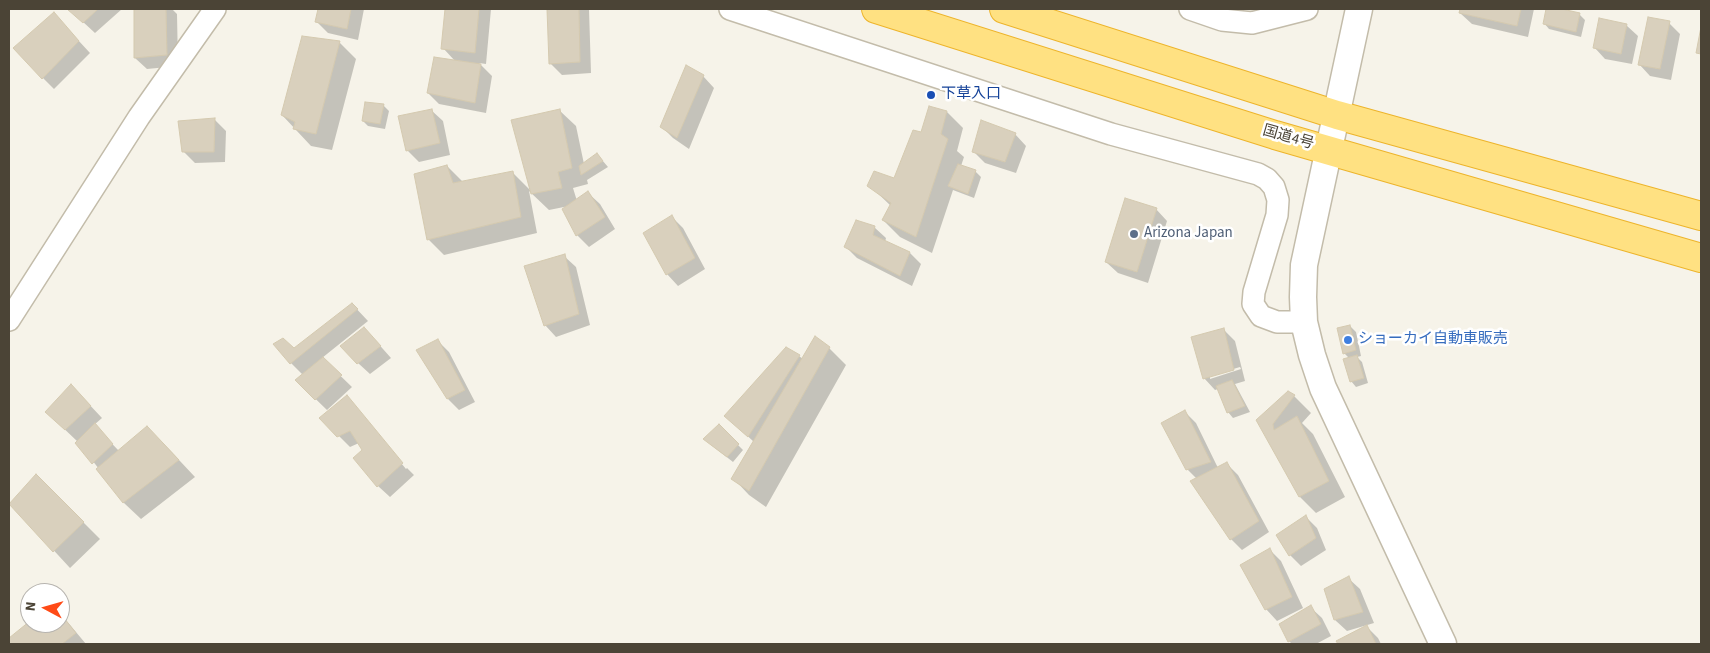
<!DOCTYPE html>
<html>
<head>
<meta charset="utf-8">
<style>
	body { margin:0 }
	#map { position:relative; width:1710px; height:653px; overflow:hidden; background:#f6f3e9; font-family:"Source Sans 3",sans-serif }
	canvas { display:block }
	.frame { position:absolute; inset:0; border:10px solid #4b4436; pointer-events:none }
	.north { position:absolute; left:20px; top:583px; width:50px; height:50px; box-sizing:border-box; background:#fff; border:1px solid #b7b4af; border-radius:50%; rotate:276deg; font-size:14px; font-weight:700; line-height:20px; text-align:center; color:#4b4436 }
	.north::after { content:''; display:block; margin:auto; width:18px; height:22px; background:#ff4b17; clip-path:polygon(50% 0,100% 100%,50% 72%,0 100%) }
</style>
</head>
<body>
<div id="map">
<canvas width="1710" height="653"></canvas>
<div class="frame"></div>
<div class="north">N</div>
</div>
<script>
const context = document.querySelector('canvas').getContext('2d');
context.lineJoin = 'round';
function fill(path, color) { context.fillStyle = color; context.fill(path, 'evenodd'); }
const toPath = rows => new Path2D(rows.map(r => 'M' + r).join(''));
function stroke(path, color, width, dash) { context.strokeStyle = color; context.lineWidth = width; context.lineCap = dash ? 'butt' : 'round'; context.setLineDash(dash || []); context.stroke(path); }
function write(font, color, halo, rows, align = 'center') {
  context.font = font + ' "Source Sans 3","Noto Sans JP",sans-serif'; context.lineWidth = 5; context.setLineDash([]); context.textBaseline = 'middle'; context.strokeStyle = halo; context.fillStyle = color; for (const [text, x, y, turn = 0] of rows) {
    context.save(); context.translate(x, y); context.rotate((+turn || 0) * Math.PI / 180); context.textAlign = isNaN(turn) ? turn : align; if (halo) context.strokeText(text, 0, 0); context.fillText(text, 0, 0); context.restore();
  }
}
const shadow = toPath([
	[69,9,122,9,95,33],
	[136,9,172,9,177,14,178,66,147,69,135,58],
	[319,9,364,9,358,40,328,33,317,22],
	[446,9,491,9,486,64,479,63,492,76,486,113,439,104,428,93,455,61,443,48],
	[548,9,589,9,591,73,562,75,551,64],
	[1461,9,1534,9,1528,37,1472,24,1460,13],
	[1547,9,1557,9,1580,15,1585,20,1581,37,1549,29,1544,23],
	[54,14,90,53,54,89,43,78],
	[1669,23,1680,34,1671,80,1650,76,1639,64],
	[1626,25,1638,36,1632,64,1605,59,1594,47],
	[303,38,340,43,356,59,332,150,311,146,282,115],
	[703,76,714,88,689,149,673,138,662,127],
	[383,105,389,111,385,129,368,126,363,121],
	[431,110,443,121,450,155,419,162,407,150],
	[559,110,576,126,584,164,597,154,608,167,587,180,588,184,573,188,577,201,588,193,600,204,615,229,589,247,577,235,564,210,569,206,549,210,529,191,537,233,444,255,428,239,447,166,463,182,513,173,532,192],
	[947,112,963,128,957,151,964,157,961,166,975,171,981,177,974,198,953,190,932,253,900,237,883,220,891,206,869,185,895,179,922,133],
	[214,119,226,131,225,162,195,163,183,151],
	[1015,134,1026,146,1016,173,985,163,973,151],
	[1156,209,1167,221,1148,283,1118,273,1106,262],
	[672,217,683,228,705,269,678,286,667,274],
	[874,227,886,238,885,242,910,253,921,264,912,286,857,258,845,246],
	[564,256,576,267,590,325,556,337,545,325],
	[352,304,368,321,322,358,352,387,327,410,297,381,303,375,291,363,294,350],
	[1350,326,1356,332,1361,356,1357,357,1362,362,1368,383,1356,387,1351,381,1350,359,1344,353],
	[1223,329,1235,341,1245,381,1235,384,1250,412,1233,418,1228,412,1218,389,1215,390,1204,378],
	[1240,367,1241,369,1210,379,1210,376],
	[815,338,829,348,846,365,766,507,749,495,733,478,754,442,726,416,799,356,803,359],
	[375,340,391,358,370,374,358,363],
	[438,341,449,352,475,402,459,410,448,399,418,350],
	[71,385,102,418,94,425,119,451,164,444,195,477,141,519,124,503,97,470,99,469,78,442,58,423],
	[1288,393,1294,396,1311,413,1302,423,1313,434,1345,497,1316,513,1300,497,1258,420],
	[355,407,406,469,407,468,414,475,390,497,378,486,364,450,359,443,350,447,321,418],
	[1185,412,1196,423,1218,468,1227,464,1238,475,1269,532,1242,550,1231,539,1197,479,1187,469],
	[719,426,743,450,733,462,710,444],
	[36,475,100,539,70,568,11,504],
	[1306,517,1317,528,1326,550,1301,566,1290,555],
	[1270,550,1281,561,1303,608,1277,621,1266,609],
	[1348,578,1360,589,1374,623,1347,631,1335,620,1325,589],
	[1310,607,1322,618,1331,636,1316,644,1292,644,1289,641],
	[60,613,86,644,9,644,9,640,30,622,60,623],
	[1367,627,1378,638,1381,644,1339,644,1338,642]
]);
const building = toPath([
	[67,9,98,9,83,23,67,9],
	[134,9,166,9,167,55,134,58,134,9],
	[318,9,351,9,347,29,315,22,318,9],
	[445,9,479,9,475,53,441,49,445,9],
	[547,9,579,9,580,62,549,64,547,9],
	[1460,9,1521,9,1517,26,1459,13,1460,9],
	[1546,9,1562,9,1580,13,1576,32,1543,24,1546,9],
	[54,12,79,41,42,79,13,48,54,12],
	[1648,17,1670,21,1660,69,1638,65,1648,17],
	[1599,18,1627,24,1621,54,1593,48,1599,18],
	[1701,27,1701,54,1696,53,1701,27],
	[302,36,340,41,316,134,293,129,295,122,281,115,302,36],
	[434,57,481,64,475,103,427,93,434,57],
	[686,65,704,75,677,138,660,127,686,65],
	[365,102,384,104,380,124,362,121,365,102],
	[929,106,947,111,941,134,948,139,916,237,882,220,891,203,867,186,874,171,894,178,913,130,921,132,929,106],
	[432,109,440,143,406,151,398,116,432,109],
	[560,109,572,168,558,172,562,188,531,194,511,120,560,109],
	[215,118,214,152,182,152,178,121,215,118],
	[981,120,1016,133,1005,162,972,152,981,120],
	[597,153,603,161,581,175,579,166,597,153],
	[958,164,976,170,968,194,948,186,958,164],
	[447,165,453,183,513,171,521,217,427,240,414,174,447,165],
	[588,191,605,217,576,236,562,209,588,191],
	[1125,198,1157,208,1137,272,1105,262,1125,198],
	[672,215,695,258,666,275,643,233,672,215],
	[856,220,875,226,873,235,910,252,900,276,844,247,856,220],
	[565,254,579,314,544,326,524,266,565,254],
	[352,303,358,309,290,364,273,344,283,338,294,348,352,303],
	[1350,325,1356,350,1343,354,1337,328,1350,325],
	[364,327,381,346,357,364,340,346,364,327],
	[1224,328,1234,370,1203,379,1191,337,1224,328],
	[815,336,830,347,749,491,731,479,815,336],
	[438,339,465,390,447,399,416,350,438,339],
	[786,347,800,355,748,437,724,416,786,347],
	[1357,355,1364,378,1350,382,1343,359,1357,355],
	[323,357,342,375,315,400,295,380,323,357],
	[1232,380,1245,406,1227,413,1216,386,1232,380],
	[71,384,91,406,65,430,45,412,71,384],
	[1288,391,1295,395,1273,424,1274,430,1297,416,1329,481,1299,497,1256,420,1288,391],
	[347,395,403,463,377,487,353,458,362,450,350,431,337,437,319,418,347,395],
	[1185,410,1211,462,1186,470,1161,423,1185,410],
	[95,423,113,444,92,464,75,443,95,423],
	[719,424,739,444,727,457,703,439,719,424],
	[147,426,179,460,123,503,96,469,147,426],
	[1227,462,1259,521,1230,540,1190,481,1227,462],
	[36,474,84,522,53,552,9,504,36,474],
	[1306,515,1316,538,1289,556,1276,535,1306,515],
	[1270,548,1292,597,1265,610,1240,565,1270,548],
	[1349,576,1363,612,1334,620,1324,589,1349,576],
	[1311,605,1321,624,1288,642,1279,624,1311,605],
	[60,613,76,633,62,644,9,644,9,638,30,621,30,623,60,623,60,613],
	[1367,625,1376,644,1338,644,1336,641,1367,625]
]);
const minor = toPath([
	[730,9,1111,134,1258,174,1267,179,1274,187,1278,200,1277,215,1254,292,1253,304,1261,316,1277,322,1304,322],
	[1190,9,1222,20,1252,23,1307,9],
	[9,320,139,117,215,9]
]);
const tertiary = toPath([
	[1359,9,1304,265,1303,297,1304,322,1312,355,1323,388,1443,644]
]);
const trunk = toPath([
	[876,9,1275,135,1701,258],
	[1004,9,1337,115,1701,216]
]);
const markers = [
	[931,95,5,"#1a4fb4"],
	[1134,234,5,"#5c6f8a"],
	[1348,340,5,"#3f7fe0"]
];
const transitNames = [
	["下草入口",941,95]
];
const streetNames = [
	["国道4号",1288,138,16]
];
const serviceNames = [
	["Arizona Japan",1144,234]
];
const shopNames = [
	["ショーカイ自動車販売",1358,340]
];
fill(shadow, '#0003');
fill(building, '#d9d0bd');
stroke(building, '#d4c9af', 1);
stroke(minor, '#c3bcaa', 24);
stroke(tertiary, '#c3bcaa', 29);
stroke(trunk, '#edb42b', 30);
stroke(minor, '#fff', 21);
stroke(tertiary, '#fff', 26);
stroke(trunk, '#ffe182', 28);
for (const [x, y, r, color] of markers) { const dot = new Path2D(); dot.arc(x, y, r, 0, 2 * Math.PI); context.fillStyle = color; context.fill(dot); stroke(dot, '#fff', 2); }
write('15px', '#164399', '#fff', transitNames, 'left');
write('15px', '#4b4436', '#fff', streetNames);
write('15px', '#4e5e75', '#fff', serviceNames, 'left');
write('15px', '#366cbe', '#fff', shopNames, 'left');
</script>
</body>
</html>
